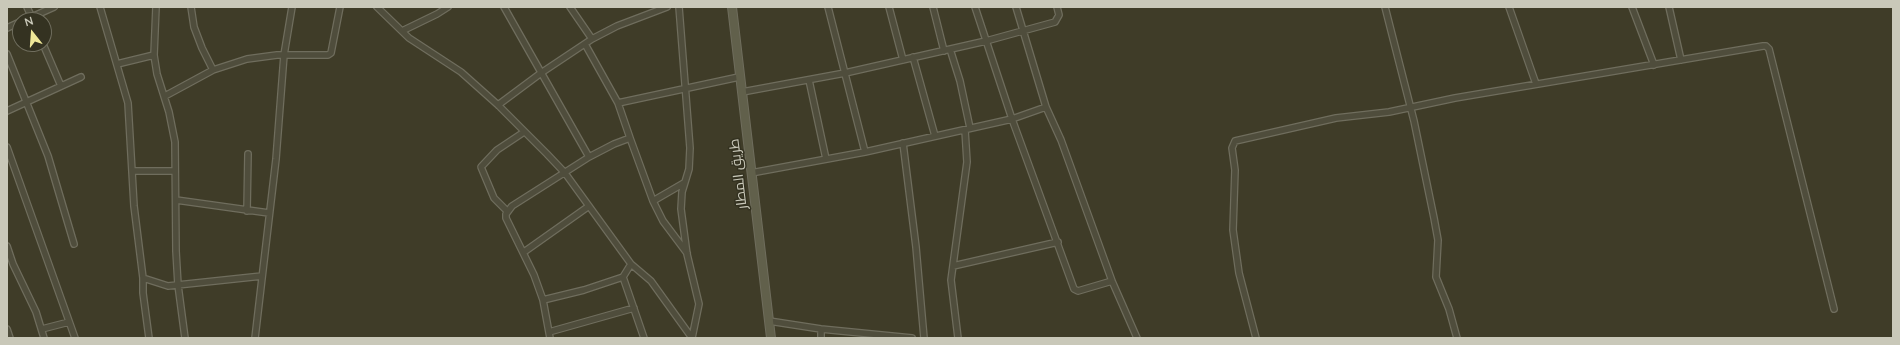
<!DOCTYPE html>
<html>
<head>
<meta charset="utf-8">
<style>
	body { margin:0 }
	#map { position:relative; width:1900px; height:345px; overflow:hidden; background:#3f3c28; font-family:Lato,sans-serif }
	canvas { display:block }
	.frame { position:absolute; inset:0; border:8px solid #c9c8b9; pointer-events:none }
	.north { position:absolute; left:12px; top:12px; width:40px; height:40px; box-sizing:border-box; background:#343221; border:1px solid #706e5e; border-radius:50%; rotate:343deg; font-size:11px; font-weight:700; line-height:16px; text-align:center; color:#c9c8b9 }
	.north::after { content:''; display:block; margin:auto; width:14px; height:18px; background:#efe898; clip-path:polygon(50% 0,100% 100%,50% 72%,0 100%) }
</style>
</head>
<body>
<div id="map">
<canvas width="1900" height="345"></canvas>
<div class="frame"></div>
<div class="north">N</div>
</div>
<script>
const context = document.querySelector('canvas').getContext('2d');
context.lineJoin = 'round';
const toPath = rows => new Path2D(rows.map(r => 'M' + r).join(''));
function stroke(path, color, width, dash) { context.strokeStyle = color; context.lineWidth = width; context.lineCap = dash ? 'butt' : 'round'; context.setLineDash(dash || []); context.stroke(path); }
function write(font, color, halo, rows, align = 'center') {
  context.font = font + ' Lato,Cairo,sans-serif'; context.lineWidth = 3; context.setLineDash([]); context.textBaseline = 'middle'; context.strokeStyle = halo; context.fillStyle = color; for (const [text, x, y, turn = 0] of rows) {
    context.save(); context.translate(x, y); context.rotate((+turn || 0) * Math.PI / 180); context.textAlign = isNaN(turn) ? turn : align; if (halo) context.strokeText(text, 0, 0); context.fillText(text, 0, 0); context.restore();
  }
}
const street = toPath([
	[27,7,33,20],
	[100,7,128,103,134,206,143,278,168,286,262,276],
	[156,7,154,55,157,74,169,112,175,142,176,251,178,285,185,338],
	[191,7,194,27,202,48,213,70],
	[377,7,409,38,461,72,498,105,547,154,565,173,631,264,651,281,692,338],
	[504,7,589,157],
	[570,7,592,39],
	[679,7,690,148,689,169,682,192,681,209,687,254,699,304,692,338],
	[828,7,865,152],
	[889,7,903,60],
	[933,7,944,51],
	[975,7,1012,119,1074,289,1078,291,1112,281],
	[1016,7,1046,107,1061,140,1112,281,1137,338],
	[1385,7,1414,121,1434,218,1438,240,1436,277,1449,309,1457,338],
	[1509,7,1536,84],
	[1632,7,1654,65],
	[1669,7,1681,60],
	[25,20,54,7],
	[7,28,20,22],
	[402,31,437,14,448,7],
	[43,44,61,86],
	[950,49,960,81,970,128],
	[7,54,48,156,74,244],
	[913,57,935,136],
	[117,64,154,55],
	[809,80,826,159],
	[742,92,845,73,986,41,1055,22,1059,15,1057,7],
	[165,96,213,70,247,59,277,55,328,55,331,53,340,7],
	[618,103,739,77],
	[498,105,541,73,592,39,617,26,667,7],
	[7,111,81,77],
	[630,138,653,201,663,221,687,253],
	[903,143,916,247,924,338],
	[7,147,75,338],
	[133,171,175,171],
	[751,173,865,152,1012,119,1046,107],
	[176,200,269,213],
	[653,201,684,183],
	[247,211,248,154],
	[507,211,494,198,481,167,497,150,524,132],
	[7,246,13,264,36,312,44,338],
	[524,252,589,206],
	[953,266,1058,242],
	[623,277,644,338],
	[143,278,143,293,149,338],
	[543,300,584,290,623,277,631,264],
	[769,321,821,329,912,338],
	[7,329,10,338],
	[42,329,69,322],
	[821,329,821,338],
	[549,332,634,308],
	[255,338,276,159,284,55,292,7],
	[550,338,543,300,534,275,506,218,506,214,512,206,589,157,614,144,630,138,618,103,585,44],
	[958,338,951,280,967,162,965,130],
	[1256,338,1239,273,1233,230,1235,170,1232,148,1235,141,1336,118,1389,112,1455,98,1763,46,1766,46,1769,49,1834,309]
]);
const secondary = toPath([
	[732,7,771,338]
]);
const streetNames = [
	["طريق المطار",738,174,-97]
];
stroke(street, '#6f6d5d', 8);
stroke(secondary, '#6f6d5d', 10);
stroke(street, '#4f4d3c', 5.5);
stroke(secondary, '#61604b', 8);
write('14px', '#c9c8b9', '#343221', streetNames);
</script>
</body>
</html>
